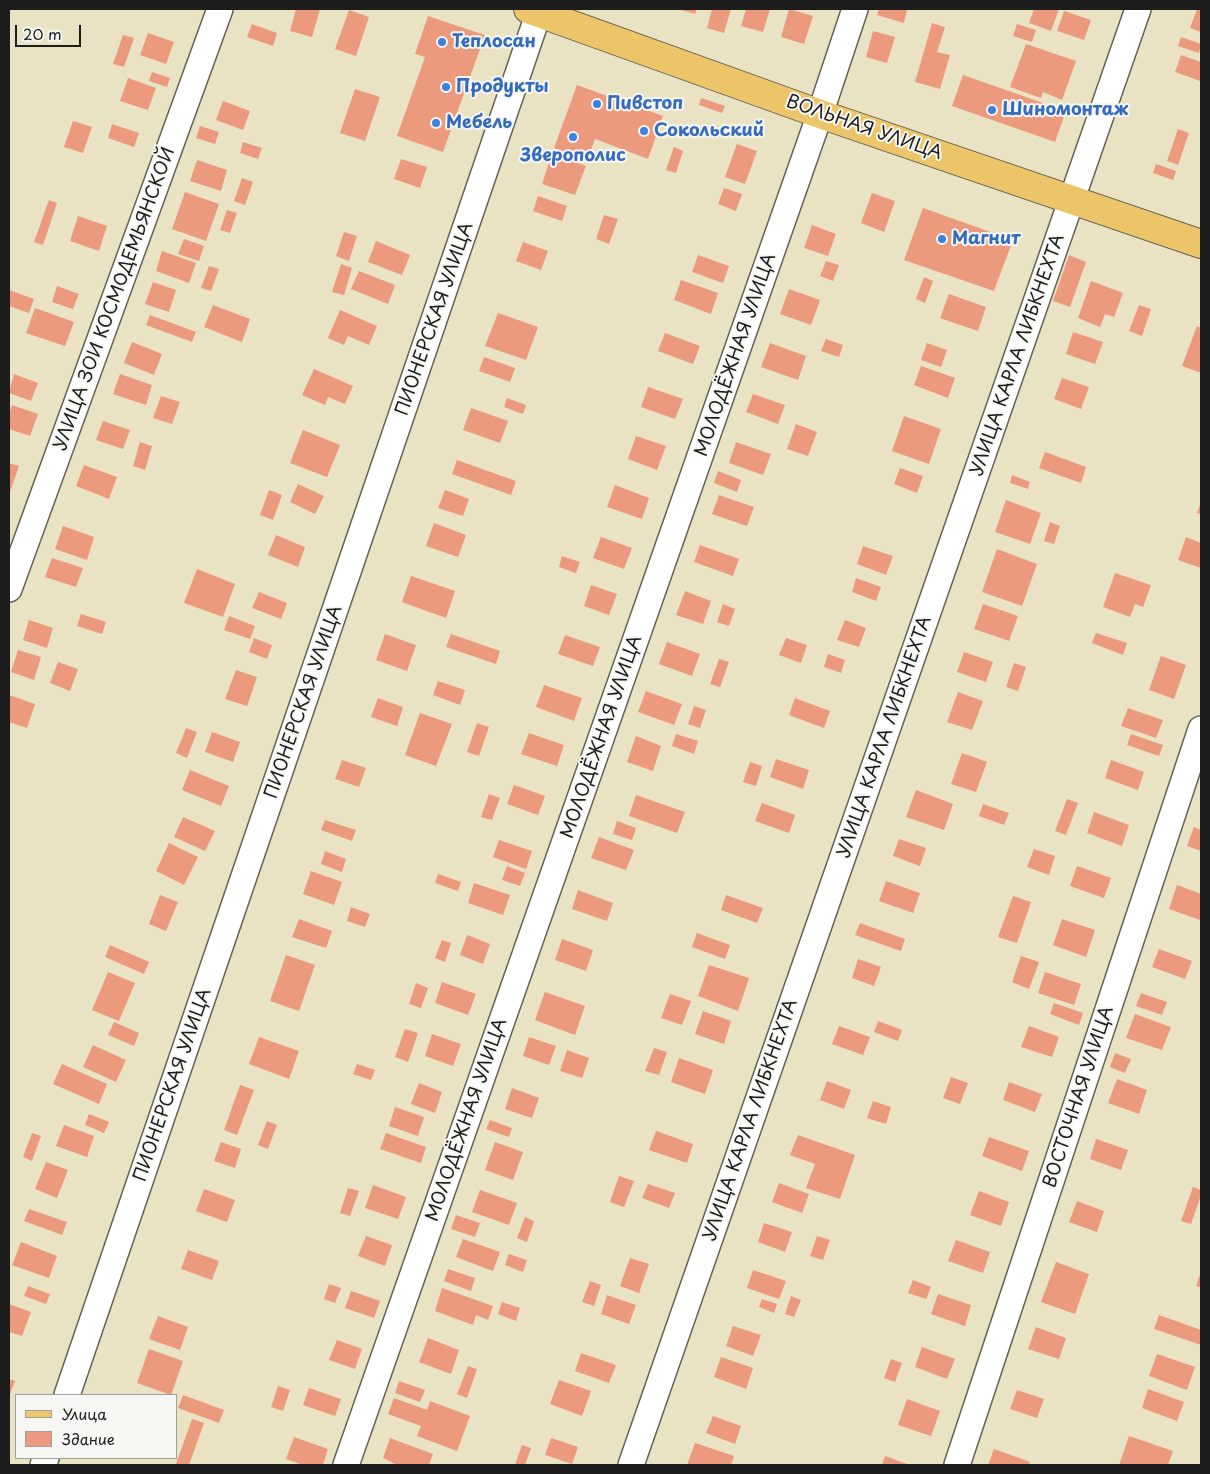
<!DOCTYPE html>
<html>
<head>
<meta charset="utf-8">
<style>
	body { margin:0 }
	#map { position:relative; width:1210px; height:1474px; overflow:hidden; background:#e9e3c3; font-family:"Playpen Sans",sans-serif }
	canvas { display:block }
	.frame { position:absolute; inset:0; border:10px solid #1c1c1c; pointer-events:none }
	.legend { position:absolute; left:15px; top:1394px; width:162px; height:65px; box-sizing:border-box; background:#f6f6f2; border:1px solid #9f9f9c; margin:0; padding:6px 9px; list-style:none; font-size:15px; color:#1c1c1c }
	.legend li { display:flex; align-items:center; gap:10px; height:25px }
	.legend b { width:25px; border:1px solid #9f9f9c }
	.scale { position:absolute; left:15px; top:25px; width:66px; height:22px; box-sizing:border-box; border:2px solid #1c1c1c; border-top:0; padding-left:6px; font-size:15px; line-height:18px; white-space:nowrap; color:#1c1c1c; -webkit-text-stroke:4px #f6f6f2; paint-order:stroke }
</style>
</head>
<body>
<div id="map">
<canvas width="1210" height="1474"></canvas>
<div class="frame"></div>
<ul class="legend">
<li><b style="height:6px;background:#edc569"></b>Улица</li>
<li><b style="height:14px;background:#ec9a7d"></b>Здание</li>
</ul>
<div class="scale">20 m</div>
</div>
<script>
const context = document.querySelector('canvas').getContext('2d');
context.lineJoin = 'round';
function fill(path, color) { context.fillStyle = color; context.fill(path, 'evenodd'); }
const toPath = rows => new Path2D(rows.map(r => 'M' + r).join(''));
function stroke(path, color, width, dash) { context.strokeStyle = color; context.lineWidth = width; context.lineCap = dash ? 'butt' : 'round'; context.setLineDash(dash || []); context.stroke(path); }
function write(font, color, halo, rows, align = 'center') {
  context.font = font + ' "Playpen Sans",sans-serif'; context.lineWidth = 4; context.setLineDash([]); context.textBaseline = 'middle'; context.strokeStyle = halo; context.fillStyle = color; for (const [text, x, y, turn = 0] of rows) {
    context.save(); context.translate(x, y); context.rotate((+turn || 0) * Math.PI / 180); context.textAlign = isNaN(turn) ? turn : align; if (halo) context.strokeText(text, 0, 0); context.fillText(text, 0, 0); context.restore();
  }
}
const building = toPath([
	[296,9,320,9,312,37,290,31],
	[678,9,697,9,695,14],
	[712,9,731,9,724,33,707,28],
	[746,9,770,9,763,32,741,26],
	[789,9,813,16,804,44,781,37],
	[879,9,903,9,907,10,904,23,877,15],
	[1034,9,1059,9,1051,31,1029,23],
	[1197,9,1201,10,1201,32,1190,28],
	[349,10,369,17,356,56,335,49],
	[1064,11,1091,20,1084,40,1057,31],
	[428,16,485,35,443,152,397,136,425,57,415,54],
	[932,23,945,27,937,52,950,55,940,89,915,82],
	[252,24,277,33,273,46,247,37],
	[1017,24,1036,30,1032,42,1013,36],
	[873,31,895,37,887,63,866,57],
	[148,33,174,42,166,64,140,55],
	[123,35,134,38,124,67,113,64],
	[1181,37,1201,44,1199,53,1178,46],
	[1026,44,1076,61,1062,100,1043,92,1041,98,1010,87],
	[1181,55,1201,62,1200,81,1175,72],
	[152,72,170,78,167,87,149,81],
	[963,75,1066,111,1055,142,952,106],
	[128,78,156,88,148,110,120,101],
	[577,85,663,116,648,159,595,139,587,161,554,148],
	[355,89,380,97,365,141,340,133],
	[701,98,725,106,722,113,699,105],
	[223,101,250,111,243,130,216,120],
	[73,121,92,127,83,153,64,147],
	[112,124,139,133,134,147,108,138],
	[200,126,219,132,215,144,196,138],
	[1178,129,1189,133,1178,165,1167,161],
	[243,142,262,148,258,159,240,153],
	[737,144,757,151,745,184,725,177],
	[674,147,683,151,676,173,666,170],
	[552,154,586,166,575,195,542,184],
	[401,159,427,167,420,188,394,179],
	[197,160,227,170,221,191,190,181],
	[1156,164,1176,171,1173,180,1153,173],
	[242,178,253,182,245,205,234,201],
	[724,188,742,194,736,211,718,204],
	[185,192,219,204,206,241,172,229],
	[872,193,895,201,884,232,861,223],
	[538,196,567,206,562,221,533,211],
	[49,200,57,203,43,245,34,242],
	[923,208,1013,240,994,291,904,260],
	[227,210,237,213,230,233,220,230],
	[604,215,618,219,609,244,596,239],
	[78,216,107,226,99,251,70,241],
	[812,225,836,234,828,256,804,248],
	[344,232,357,236,349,261,336,256],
	[184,239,204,246,199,261,178,254],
	[376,241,410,255,402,275,368,262],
	[523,242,548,251,541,270,516,261],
	[162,251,196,263,189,283,156,271],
	[698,255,729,266,723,283,692,272],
	[1069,255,1086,262,1070,307,1053,301],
	[826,261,839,265,833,281,820,276],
	[341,264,352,268,344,295,332,292],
	[209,266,219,269,211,291,201,288],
	[359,271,395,285,388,304,351,289],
	[924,277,933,281,925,303,916,299],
	[681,280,718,293,711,314,674,300],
	[1091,281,1123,293,1114,317,1105,314,1100,327,1078,318],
	[153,282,176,290,169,312,145,304],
	[57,286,79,294,73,309,52,302],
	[789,289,820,300,811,325,780,314],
	[9,290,34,299,29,313,9,306],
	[949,294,986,307,978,331,940,318],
	[213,305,250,319,242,342,204,327],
	[1139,305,1151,309,1142,336,1129,331],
	[35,308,74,322,65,346,26,333],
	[340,310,377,326,369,345,348,336,344,345,328,338],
	[498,313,538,327,526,360,485,346],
	[150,315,196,332,192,342,146,325],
	[1197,326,1201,328,1201,373,1182,366],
	[1073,332,1103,342,1095,364,1066,354],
	[665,333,700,346,693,364,658,351],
	[826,339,843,345,839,357,821,351],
	[132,342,162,354,154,375,124,363],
	[770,343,806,356,798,380,761,367],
	[927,343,947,350,941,367,921,360],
	[484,357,515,368,510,382,479,371],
	[921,366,955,378,948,398,914,385],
	[314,369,353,386,345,404,328,397,325,405,302,395],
	[14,374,38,383,31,401,9,393],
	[120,374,152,385,146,405,113,394],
	[1062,378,1089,387,1081,409,1054,399],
	[648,387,683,399,675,419,641,407],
	[753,394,785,405,778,424,746,412],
	[161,396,180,402,172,424,153,418],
	[507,398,526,405,523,414,504,407],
	[12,405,38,414,30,436,9,429,9,414],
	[471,408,508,421,500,443,463,430],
	[904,416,941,429,929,464,892,451],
	[103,421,130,430,123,449,96,440],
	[796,424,817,432,808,456,787,449],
	[303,430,340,445,327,477,290,463],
	[636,436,666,446,657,470,628,459],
	[140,442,152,446,145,470,133,466],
	[736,442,771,454,763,475,729,463],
	[1045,452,1086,467,1081,483,1039,468],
	[457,460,516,481,511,495,452,474],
	[9,463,19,466,9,495],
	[84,465,117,477,109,499,76,486],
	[900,468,923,476,917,493,894,484],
	[718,471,741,480,737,492,714,483],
	[1012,475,1030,482,1028,489,1010,483],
	[298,484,324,496,315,514,290,502],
	[615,485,649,498,642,519,607,507],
	[269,490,282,495,273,520,260,515],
	[445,490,469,499,463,516,438,508],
	[719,495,754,507,747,526,712,514],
	[1006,500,1041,513,1030,544,995,532],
	[1201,502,1201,514,1197,513],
	[1050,522,1060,526,1054,544,1044,541],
	[434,523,466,535,458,557,426,546],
	[63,526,94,537,87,560,55,549],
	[276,535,305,547,298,567,268,555],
	[601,537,632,548,624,569,593,558],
	[1186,537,1201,543,1201,568,1178,560],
	[700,545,739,559,733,576,694,562],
	[863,546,893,556,886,575,857,564],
	[997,549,1037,564,1022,606,982,592],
	[562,556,580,562,576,573,559,567],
	[52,558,83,568,76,587,45,577],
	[197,569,235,584,223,617,184,603],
	[1115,573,1151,585,1143,607,1135,604,1130,617,1103,607],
	[411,576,455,591,446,618,402,602],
	[856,578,881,587,876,601,852,592],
	[591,585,617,594,609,615,584,606],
	[685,591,711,601,703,624,676,615],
	[259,592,287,603,281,619,252,608],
	[723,604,735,609,729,626,717,622],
	[983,604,1018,616,1009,641,974,629],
	[81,614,106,622,102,634,77,626],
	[229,616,255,626,250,639,224,630],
	[29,620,53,628,47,648,23,640],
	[845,620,866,628,859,647,837,640],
	[1096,633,1127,643,1123,655,1092,643],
	[385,634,416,645,407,671,376,660],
	[451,634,500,651,496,664,446,647],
	[565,635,600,647,593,666,558,654],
	[254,638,272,645,267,659,249,652],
	[786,638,807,645,801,663,779,655],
	[667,642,700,654,692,676,659,664],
	[18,650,41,657,34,680,11,672],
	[964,652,993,662,986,682,957,672],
	[828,654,845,660,841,673,824,667],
	[1161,656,1186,665,1174,699,1149,690],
	[719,659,729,662,720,687,710,684],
	[58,662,78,669,70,691,50,683],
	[1014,663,1026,667,1018,691,1006,687],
	[236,670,257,677,247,706,225,699],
	[438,681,465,690,460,705,433,695],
	[544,685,582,698,574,721,536,707],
	[646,691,682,704,674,725,638,712],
	[958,692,983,701,972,730,947,722],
	[9,695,35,704,27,728,9,722],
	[378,698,403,707,397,726,371,717],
	[795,698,830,711,824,728,789,715],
	[694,706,706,710,700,728,688,724],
	[1128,708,1163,720,1156,738,1121,726],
	[420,713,452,724,436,766,405,755],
	[477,723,489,727,479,756,467,752],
	[186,728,197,732,187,758,176,753],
	[212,732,240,742,233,762,205,752],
	[529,733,564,745,557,766,521,754],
	[676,734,698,741,694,754,672,746],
	[1131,734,1163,745,1159,756,1127,745],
	[636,736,661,746,653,771,627,762],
	[962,753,987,762,976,792,951,784],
	[776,759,809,770,803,789,770,777],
	[342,760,366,768,359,787,335,779],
	[1111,760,1144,772,1138,790,1105,778],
	[750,762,762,766,756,786,743,782],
	[190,770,229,786,221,806,182,790],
	[514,785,545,796,538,815,507,804],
	[916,790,953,804,944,830,906,817],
	[489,794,500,798,492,820,481,817],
	[636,795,685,812,677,833,629,816],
	[1067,799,1078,803,1066,835,1055,831],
	[762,803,795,815,789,833,755,821],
	[983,804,1009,813,1004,825,979,816],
	[1094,812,1129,825,1122,846,1087,833],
	[183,817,215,831,205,851,174,837],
	[325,820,356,830,352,841,321,830],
	[617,821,636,828,632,840,613,834],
	[1194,827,1201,830,1201,851,1187,846],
	[599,837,634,850,626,870,591,858],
	[899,839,926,848,920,866,893,856],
	[499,840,532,851,526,869,493,857],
	[169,843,198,857,184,885,156,871],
	[1034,849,1055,856,1049,875,1027,867],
	[325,851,346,859,342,872,321,864],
	[507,866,525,873,520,886,502,880],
	[1077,866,1111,878,1104,898,1070,886],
	[311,871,342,882,334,905,303,894],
	[438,874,461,882,458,891,435,883],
	[886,881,920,893,913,913,879,901],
	[474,883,510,895,503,915,468,903],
	[1177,885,1201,894,1200,920,1169,909],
	[578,890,613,903,607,921,572,909],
	[160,895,178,902,166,931,149,924],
	[726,895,763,908,757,923,721,910],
	[1013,896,1031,902,1017,943,998,937],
	[351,907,370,914,365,927,347,921],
	[299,919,332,931,326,948,292,937],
	[1062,919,1095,930,1086,957,1053,945],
	[860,923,905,939,901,951,855,935],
	[697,933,730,945,725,959,692,947],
	[467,935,490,944,483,964,460,955],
	[562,939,593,950,586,971,555,960],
	[442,940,451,943,445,962,435,958],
	[110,945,149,962,144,974,105,957],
	[1159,949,1192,961,1185,979,1152,967],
	[286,955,315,965,299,1011,270,1001],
	[1021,956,1039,962,1029,989,1012,982],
	[858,959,881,967,874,986,852,978],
	[709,965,749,978,738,1011,698,996],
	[108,972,135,983,119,1021,92,1010],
	[1045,972,1081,984,1074,1005,1038,993],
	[442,982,476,994,468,1015,435,1003],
	[416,983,428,988,421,1008,409,1004],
	[545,992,585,1006,575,1035,535,1020],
	[1141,993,1167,1002,1162,1015,1136,1006],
	[670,994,691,1001,682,1025,661,1018],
	[1054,1003,1083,1013,1079,1025,1050,1014],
	[703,1011,731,1021,724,1044,695,1034],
	[1135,1014,1171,1027,1162,1050,1126,1038],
	[878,1021,902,1030,898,1041,874,1032],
	[114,1022,139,1033,134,1046,108,1035],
	[839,1026,870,1037,863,1055,832,1044],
	[1029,1026,1059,1037,1052,1057,1021,1047],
	[405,1029,418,1033,408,1062,395,1057],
	[432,1034,461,1044,453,1066,425,1056],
	[259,1037,299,1051,289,1079,249,1064],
	[529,1037,556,1046,549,1065,523,1056],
	[93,1045,126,1060,116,1082,83,1067],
	[654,1048,667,1052,659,1075,645,1071],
	[567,1050,589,1058,582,1078,560,1071],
	[1115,1053,1131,1059,1125,1073,1110,1067],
	[679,1058,713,1070,705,1094,671,1082],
	[62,1064,107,1084,99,1104,53,1084],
	[357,1064,375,1070,371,1080,353,1074],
	[951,1077,968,1083,960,1104,943,1098],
	[1117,1079,1147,1090,1139,1114,1108,1103],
	[827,1081,851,1090,844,1109,820,1100],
	[1009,1082,1042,1094,1035,1112,1003,1100],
	[419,1083,442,1092,435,1113,411,1104],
	[240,1085,254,1090,237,1135,224,1130],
	[512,1088,539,1098,532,1118,505,1109],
	[873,1101,891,1107,886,1124,867,1118],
	[395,1107,424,1117,418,1136,389,1126],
	[89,1114,109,1122,104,1133,85,1125],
	[490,1120,512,1128,509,1137,486,1129],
	[267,1121,277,1125,268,1149,258,1145],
	[64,1125,94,1136,87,1157,56,1146],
	[656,1131,693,1144,687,1163,649,1150],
	[32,1133,41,1136,32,1161,23,1157],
	[386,1133,426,1147,421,1163,380,1149],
	[798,1135,855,1155,840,1199,806,1188,815,1164,790,1155],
	[989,1137,1029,1151,1022,1171,982,1156],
	[1096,1139,1128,1150,1121,1170,1090,1159],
	[221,1142,241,1149,235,1168,214,1161],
	[495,1142,523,1152,513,1180,485,1170],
	[46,1162,68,1170,57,1198,35,1189],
	[619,1176,634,1181,624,1207,610,1202],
	[779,1183,809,1194,802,1213,772,1202],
	[648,1184,675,1193,669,1208,642,1198],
	[373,1185,406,1197,398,1219,365,1208],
	[1193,1187,1201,1190,1201,1195,1191,1224,1181,1221],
	[348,1188,359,1191,350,1216,340,1213],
	[204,1189,235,1200,227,1222,196,1211],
	[480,1190,517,1203,509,1225,472,1212],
	[979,1191,1009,1202,1001,1226,970,1215],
	[1077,1201,1104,1211,1097,1232,1069,1222],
	[29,1209,67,1222,62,1235,24,1221],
	[456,1215,480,1223,475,1237,451,1229],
	[525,1217,534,1221,527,1242,517,1238],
	[764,1223,792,1232,785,1252,758,1242],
	[366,1236,392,1245,385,1266,358,1256],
	[817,1236,830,1240,823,1260,810,1256],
	[463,1239,500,1252,493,1271,456,1257],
	[956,1240,990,1252,983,1273,948,1261],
	[21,1242,57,1256,49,1278,12,1265],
	[188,1250,219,1261,212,1280,181,1269],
	[509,1254,527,1260,523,1272,505,1265],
	[630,1258,649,1264,639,1293,620,1286],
	[1056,1262,1089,1274,1075,1314,1041,1302],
	[448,1269,475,1278,471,1291,444,1281],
	[753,1270,786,1281,779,1299,747,1288],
	[1201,1272,1201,1287,1196,1286],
	[913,1280,931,1287,926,1299,908,1293],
	[590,1281,601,1285,594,1306,582,1302],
	[329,1284,341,1288,335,1303,324,1299],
	[28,1286,50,1294,46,1304,24,1296],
	[442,1288,493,1306,488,1320,476,1315,473,1325,435,1311],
	[351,1291,380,1301,374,1318,345,1308],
	[938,1294,971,1305,965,1326,931,1314],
	[607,1295,636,1305,629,1324,601,1314],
	[791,1296,801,1300,794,1317,785,1314],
	[762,1299,777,1304,774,1313,759,1307],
	[502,1302,520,1308,516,1321,498,1314],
	[9,1304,31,1312,22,1336,9,1332],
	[1159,1315,1201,1330,1201,1345,1154,1329],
	[158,1316,188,1327,180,1350,149,1339],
	[733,1326,761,1335,753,1356,726,1346],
	[1036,1327,1066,1338,1059,1359,1028,1349],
	[428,1338,459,1350,451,1374,419,1362],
	[337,1340,362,1349,355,1369,329,1360],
	[922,1347,955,1359,947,1379,915,1367],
	[149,1349,183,1361,171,1395,137,1383],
	[581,1353,616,1365,609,1383,575,1371],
	[1157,1354,1195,1367,1187,1390,1149,1376],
	[721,1357,753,1368,746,1389,714,1377],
	[891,1359,902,1363,895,1382,884,1378],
	[468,1366,477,1369,467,1398,457,1394],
	[9,1379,15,1381,9,1397],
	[559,1380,591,1391,582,1416,550,1404],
	[399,1381,425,1390,420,1402,395,1393],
	[278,1386,290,1390,283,1411,271,1407],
	[309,1388,341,1399,335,1416,303,1405],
	[1148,1389,1184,1402,1177,1421,1142,1408],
	[1017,1390,1044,1399,1037,1418,1010,1409],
	[183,1395,224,1410,219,1423,178,1408],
	[394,1398,427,1410,430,1401,470,1416,457,1451,417,1436,421,1426,388,1414],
	[907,1399,940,1411,931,1436,898,1425],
	[713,1416,741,1426,735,1444,706,1433],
	[192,1419,204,1423,189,1465,180,1465,176,1464],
	[1129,1436,1173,1451,1168,1465,1119,1465],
	[294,1437,328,1449,323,1465,303,1465,286,1459],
	[390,1438,433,1454,429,1465,397,1465,383,1458],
	[551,1438,578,1447,572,1464,545,1455],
	[695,1443,734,1456,731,1465,687,1465],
	[522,1445,531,1448,525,1465,515,1465],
	[994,1449,1030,1462,1029,1465,988,1465],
	[885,1456,910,1465,882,1465]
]);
const minor = toPath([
	[9,589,220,9],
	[67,1395,540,9],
	[43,1465,46,1458],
	[346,1465,820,114,855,9],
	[631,1465,1138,9],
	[957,1465,1201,729]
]);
const major = toPath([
	[528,9,820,114,1201,244]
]);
const markers = [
	[442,42,5,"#3f7fe0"],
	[446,87,5,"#3f7fe0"],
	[597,104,5,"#3f7fe0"],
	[992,110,5,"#3f7fe0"],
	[436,123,5,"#3f7fe0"],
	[644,131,5,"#3f7fe0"],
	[573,137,5,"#3f7fe0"],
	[942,239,5,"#3f7fe0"]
];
const shopNames = [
	["Теплосан",452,42],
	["Продукты",456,87],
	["Пивстоп",607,104],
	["Шиномонтаж",1002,110],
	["Мебель",446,123],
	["Сокольский",654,131],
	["Зверополис",573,156,"center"],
	["Магнит",952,239]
];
const streetNames = [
	["ВОЛЬНАЯ УЛИЦА",864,128,19],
	["УЛИЦА ЗОИ КОСМОДЕМЬЯНСКОЙ",115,299,-70],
	["ПИОНЕРСКАЯ УЛИЦА",435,319,-71],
	["МОЛОДЁЖНАЯ УЛИЦА",736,355,-71],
	["УЛИЦА КАРЛА ЛИБКНЕХТА",1018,355,-71],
	["ПИОНЕРСКАЯ УЛИЦА",304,702,-71],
	["МОЛОДЁЖНАЯ УЛИЦА",602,737,-71],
	["УЛИЦА КАРЛА ЛИБКНЕХТА",885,737,-71],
	["ПИОНЕРСКАЯ УЛИЦА",173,1085,-71],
	["ВОСТОЧНАЯ УЛИЦА",1079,1097,-72],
	["МОЛОДЁЖНАЯ УЛИЦА",467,1120,-71],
	["УЛИЦА КАРЛА ЛИБКНЕХТА",751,1120,-71]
];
fill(building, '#ec9a7d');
stroke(minor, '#646256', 28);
stroke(major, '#646256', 30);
stroke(minor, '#fff', 25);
stroke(major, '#edc569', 28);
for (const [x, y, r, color] of markers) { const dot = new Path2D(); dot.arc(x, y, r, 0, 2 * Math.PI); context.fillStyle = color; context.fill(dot); stroke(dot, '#f6f6f2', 2); }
write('bold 18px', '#366cbe', '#f6f6f2', shopNames, 'left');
write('18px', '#1c1c1c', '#f6f6f2', streetNames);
</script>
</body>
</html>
